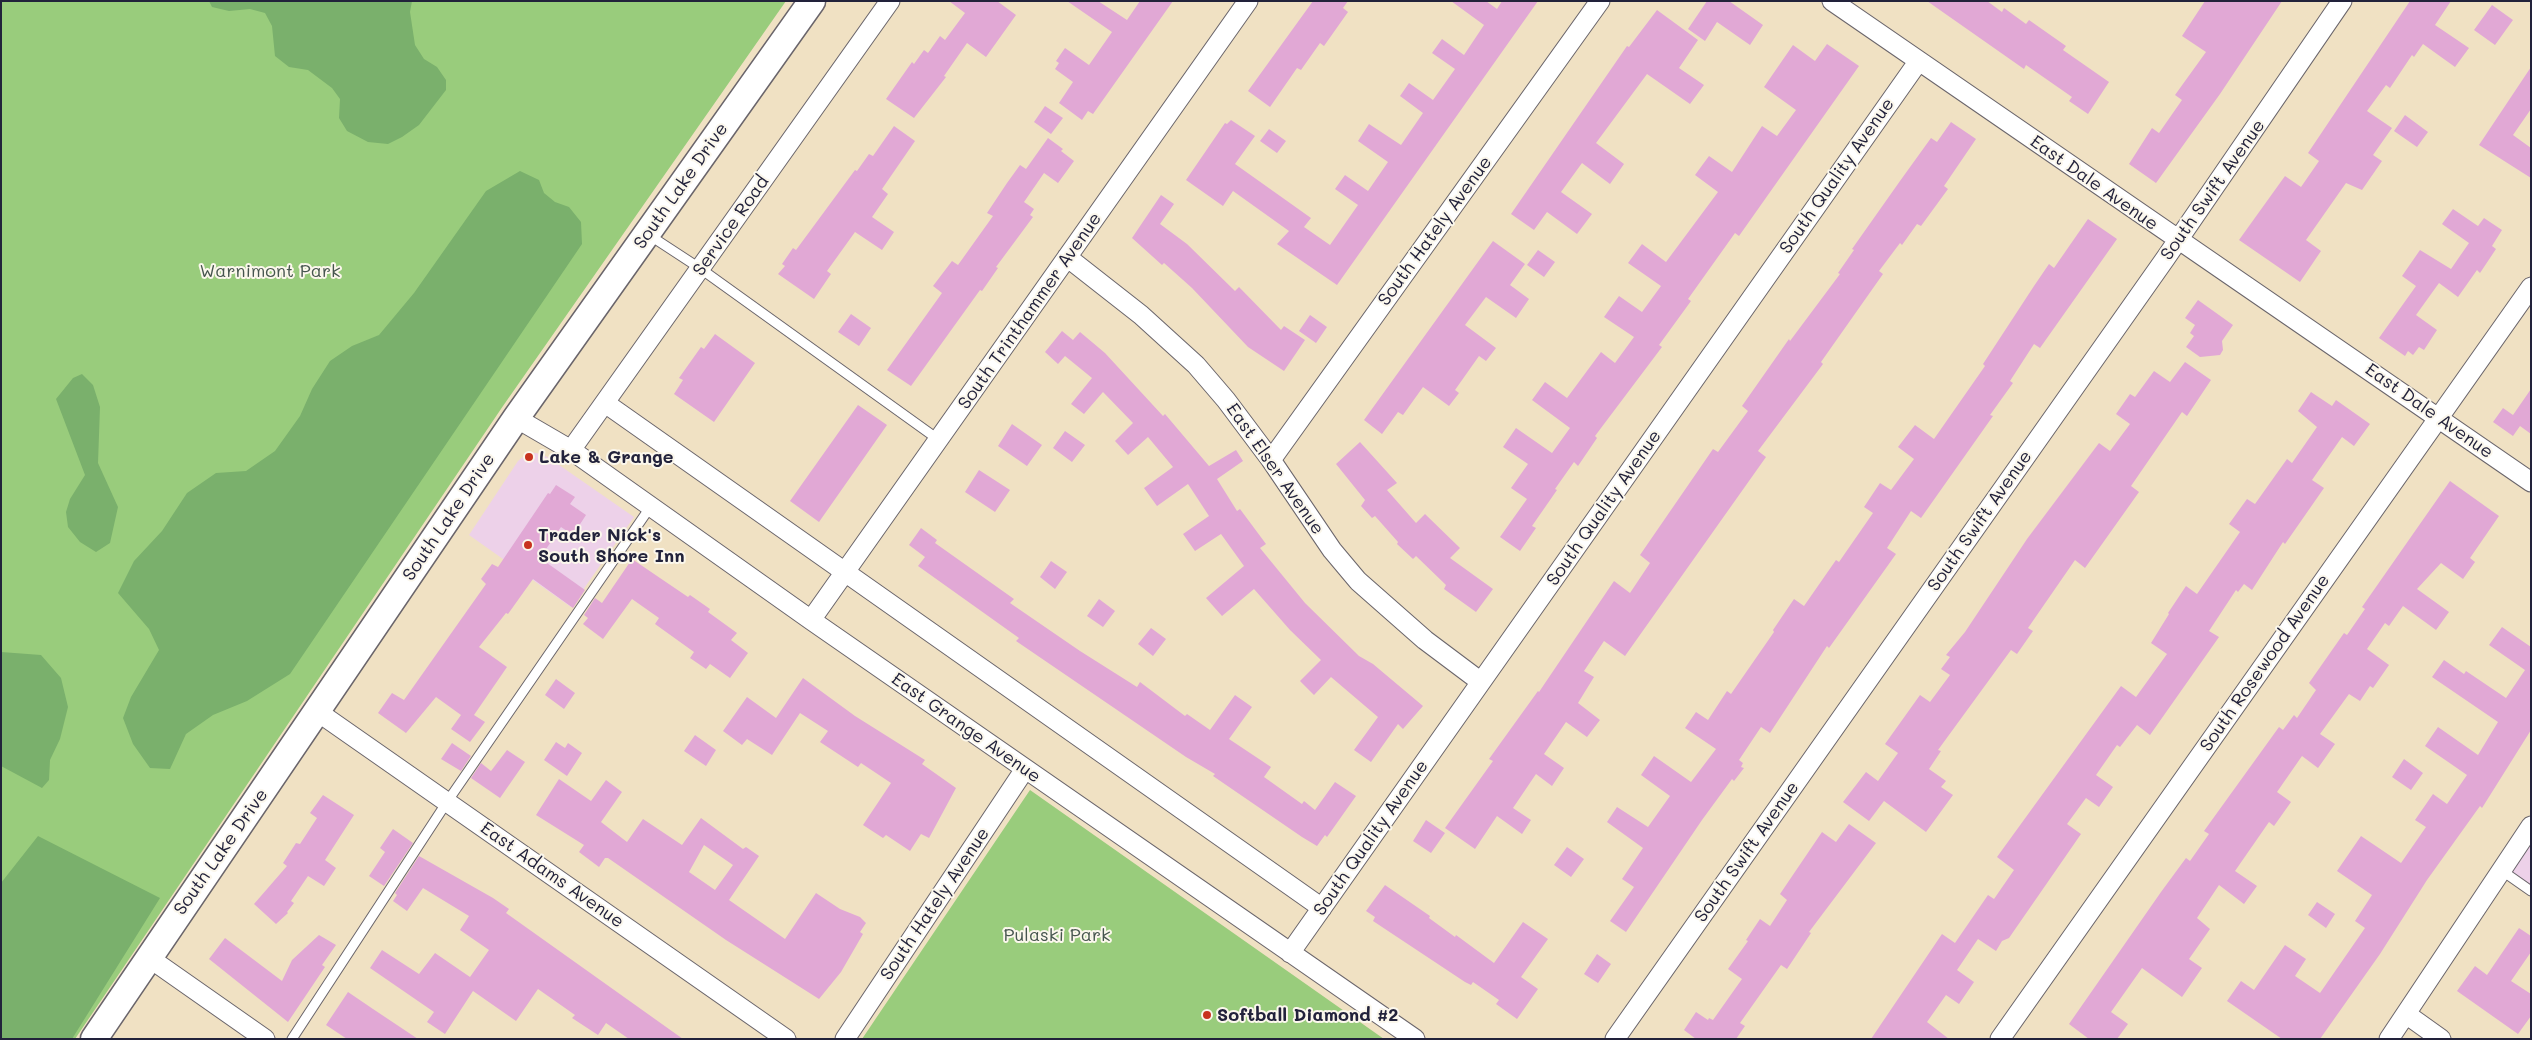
<!DOCTYPE html>
<html>
<head>
<meta charset="utf-8">
<style>
	body { margin:0 }
	#map { position:relative; width:2532px; height:1040px; overflow:hidden; background:#f0e1c3; font-family:Mali,sans-serif }
	canvas { display:block }
	.frame { position:absolute; inset:0; border:2px solid #22223b; pointer-events:none }
</style>
</head>
<body>
<div id="map">
<canvas width="2532" height="1040"></canvas>
<div class="frame"></div>
</div>
<script>
const context = document.querySelector('canvas').getContext('2d');
context.lineJoin = 'round';
function fill(path, color) { context.fillStyle = color; context.fill(path, 'evenodd'); }
const toPath = rows => new Path2D(rows.map(r => 'M' + r).join(''));
function stroke(path, color, width, dash) { context.strokeStyle = color; context.lineWidth = width; context.lineCap = dash ? 'butt' : 'round'; context.setLineDash(dash || []); context.stroke(path); }
function write(font, color, halo, rows, align = 'center') {
  context.font = font + ' Mali,sans-serif'; context.lineWidth = 4; context.setLineDash([]); context.textBaseline = 'middle'; context.strokeStyle = halo; context.fillStyle = color; for (const [text, x, y, turn = 0] of rows) {
    context.save(); context.translate(x, y); context.rotate((+turn || 0) * Math.PI / 180); context.textAlign = isNaN(turn) ? turn : align; if (halo) context.strokeText(text, 0, 0); context.fillText(text, 0, 0); context.restore();
  }
}
const built = toPath([
	[529,452,541,454,549,458,634,517,571,607,469,535,518,461],
	[2531,826,2531,891,2501,870]
]);
const green = toPath([
	[1,1,786,1,503,406,75,1039,1,1039],
	[1030,790,1384,1039,862,1039]
]);
const forest = toPath([
	[209,1,412,1,410,12,415,45,424,59,437,67,446,80,446,90,419,125,402,137,388,144,368,142,347,131,339,118,340,99,332,88,308,70,289,67,275,56,272,26,265,13,250,9,229,11,212,7],
	[520,171,539,180,544,193,555,202,569,207,581,222,582,244,290,674,247,701,213,715,186,734,170,769,150,768,133,744,123,718,131,697,159,650,149,629,118,593,134,561,162,531,187,493,216,473,246,471,275,451,300,416,312,389,330,361,352,346,379,335,414,293,486,191],
	[82,374,93,385,100,407,98,463,118,507,110,543,96,552,80,542,68,527,66,512,70,499,85,475,56,399,73,378],
	[1,652,41,655,61,678,68,707,60,739,50,760,49,780,42,788,1,766],
	[38,836,160,898,72,1039,1,1039,1,883]
]);
const building = toPath([
	[949,1,997,1,1016,15,986,57,967,43,944,76,946,77,914,118,886,99,912,62,914,64,924,50,928,53,940,36,945,40,965,13],
	[1067,1,1098,1,1127,20,1140,1,1173,1,1093,114,1088,111,1082,120,1059,103,1073,82,1055,69,1059,63,1056,61,1065,48,1089,65,1112,32],
	[1313,1,1348,1,1343,8,1348,12,1324,46,1320,43,1301,70,1297,68,1270,107,1248,91],
	[1451,1,1486,1,1497,9,1502,1,1538,1,1337,285,1277,244,1289,231,1233,191,1223,206,1186,180,1225,123,1227,124,1231,120,1255,136,1235,164,1311,218,1304,227,1330,245,1358,205,1335,189,1345,175,1368,191,1388,162,1358,141,1369,124,1401,145,1423,113,1400,96,1409,83,1433,100,1455,69,1432,53,1442,39,1464,55,1484,25],
	[1707,1,1729,1,1763,25,1750,45,1717,22,1705,41,1688,29],
	[1927,1,1987,1,2002,12,2004,8,2026,24,2029,20,2066,46,2063,50,2109,82,2088,114,2069,101,2072,97,2026,65,2024,69],
	[2205,1,2282,1,2220,94,2156,183,2129,164,2152,128,2159,133,2182,100,2175,95,2206,52,2182,36],
	[2410,1,2451,1,2435,25,2469,48,2455,67,2423,44,2414,57,2412,55,2390,88,2386,85,2367,111,2392,128,2373,155,2382,161,2362,190,2346,183,2306,240,2321,251,2300,282,2239,240,2285,176,2301,187,2319,161,2308,153],
	[2492,5,2513,20,2495,45,2474,30],
	[1657,10,1698,40,1679,68,1704,85,1690,104,1647,74,1596,143,1624,164,1610,184,1582,163,1561,192,1592,214,1577,234,1547,212,1534,230,1511,214,1627,46,1629,47],
	[1827,44,1859,66,1739,236,1735,233,1688,299,1691,301,1659,345,1662,347,1595,436,1597,438,1578,466,1574,462,1555,489,1557,490,1532,526,1536,528,1520,551,1500,537,1527,499,1511,488,1528,464,1503,447,1516,428,1552,453,1570,428,1532,400,1545,382,1567,398,1601,352,1615,363,1634,337,1604,317,1619,296,1642,312,1661,286,1628,263,1642,244,1666,262,1718,192,1695,175,1709,156,1732,172,1762,126,1777,136,1796,110,1764,87,1793,45,1815,61],
	[2531,67,2531,109,2513,135,2531,148,2531,178,2479,145],
	[1045,106,1063,118,1051,134,1034,122],
	[2405,115,2428,132,2417,147,2394,131],
	[1951,122,1976,139,1944,186,1948,189,1921,226,1917,224,1902,245,1900,243,1879,271,1883,274,1821,362,1823,364,1758,451,1766,457,1625,656,1604,641,1584,671,1594,677,1578,703,1600,720,1587,737,1566,722,1544,754,1564,768,1552,786,1536,774,1513,808,1531,820,1522,834,1497,816,1475,849,1445,828,1493,761,1489,759,1538,691,1539,692,1614,581,1630,593,1650,563,1640,555,1713,449,1718,452,1748,411,1742,406,1789,339,1790,341,1840,274,1838,273,1854,250,1852,249,1900,181,1931,138,1937,142],
	[894,126,915,141,882,189,888,194,872,217,894,232,882,250,855,232,827,271,831,274,814,299,778,274,785,266,782,264,793,248,796,250,855,170,857,171,869,154,873,156],
	[1269,129,1286,141,1277,153,1260,141],
	[1048,138,1063,149,1061,151,1074,161,1058,183,1044,173,1024,202,1034,209,1030,215,1033,217,996,267,998,268,982,291,980,290,911,386,887,370,942,293,933,286,952,261,958,265,993,216,987,213,1007,183,1020,165,1026,169],
	[1161,195,1174,204,1160,224,1187,244,1235,291,1239,287,1281,330,1284,326,1305,340,1284,371,1248,347,1192,288,1164,263,1162,265,1132,238],
	[2453,209,2478,226,2484,218,2502,230,2492,246,2496,249,2480,273,2477,270,2458,297,2439,283,2416,315,2437,330,2424,350,2419,347,2413,355,2408,351,2405,356,2379,338,2416,286,2402,276,2420,250,2451,269,2469,243,2442,224],
	[2088,219,2117,239,2040,348,2034,344,2010,381,2013,383,1990,415,1993,416,1921,518,1911,511,1887,548,1896,554,1829,648,1827,646,1770,733,1761,727,1739,760,1743,763,1741,767,1744,768,1734,781,1732,779,1702,820,1626,932,1610,921,1634,887,1622,879,1643,848,1607,822,1617,807,1648,827,1670,796,1641,775,1654,756,1691,782,1716,749,1685,728,1696,712,1708,720,1727,691,1731,694,1774,632,1773,630,1794,599,1804,606,1836,560,1839,562,1873,513,1864,507,1880,483,1891,490,1914,459,1898,447,1915,425,1934,439,1985,366,1983,364,2034,286,2049,264,2054,268],
	[1493,241,1525,264,1510,285,1529,299,1516,318,1486,297,1465,325,1496,348,1486,361,1479,356,1455,390,1459,393,1449,406,1423,387,1403,415,1398,412,1382,434,1364,420],
	[1538,250,1555,262,1544,277,1527,265],
	[2198,300,2233,325,2222,341,2223,350,2220,355,2200,357,2186,347,2194,336,2190,333,2195,325,2185,318],
	[851,314,871,328,859,346,838,332],
	[1310,315,1327,327,1316,343,1299,331],
	[1062,331,1073,340,1080,332,1105,353,1163,416,1165,414,1209,466,1236,450,1243,461,1217,479,1237,511,1240,509,1266,544,1260,548,1305,603,1359,656,1373,664,1423,706,1403,729,1398,724,1371,762,1354,750,1378,717,1331,677,1314,695,1300,681,1321,660,1290,630,1254,589,1222,616,1206,598,1244,566,1221,534,1195,551,1183,534,1209,516,1188,484,1157,506,1144,488,1173,467,1148,437,1128,455,1115,441,1133,423,1103,392,1084,414,1071,404,1092,378,1065,356,1058,364,1045,352],
	[715,334,755,363,714,422,674,394,683,380,679,378,701,347,704,349],
	[2185,362,2211,380,2187,416,2182,412,2131,486,2139,492,2085,568,2075,560,2028,628,2033,631,2017,654,2011,650,1938,750,1941,751,1929,769,1946,781,1941,787,1953,795,1926,832,1884,801,1869,821,1843,802,1866,772,1878,781,1898,753,1885,744,1920,695,1930,702,1950,675,1941,669,1950,657,1946,655,1965,632,2027,539,2099,443,2110,451,2130,424,2116,414,2130,394,2135,397,2154,371,2170,382],
	[2531,389,2531,434,2520,426,2513,436,2493,422,2503,408,2513,415],
	[2311,392,2332,406,2336,400,2370,424,2354,446,2342,437,2312,480,2324,488,2285,544,2283,542,2252,590,2244,584,2238,592,2236,590,2209,631,2219,637,2150,735,2137,725,2120,747,2117,745,2096,775,2113,787,2099,807,2086,798,2067,824,2081,834,2009,938,2002,941,1996,951,1978,939,1957,970,1974,982,1959,1004,1946,995,1927,1022,1949,1039,1871,1039,1942,934,1955,943,1988,895,1994,899,2014,870,1997,857,2121,686,2136,697,2167,654,2151,643,2169,614,2168,613,2186,586,2197,594,2240,532,2229,524,2247,499,2255,504,2287,459,2292,463,2317,427,2298,411],
	[858,405,887,425,819,522,790,501],
	[1012,424,1042,445,1027,466,998,446],
	[1065,431,1085,445,1072,462,1053,448],
	[1360,442,1397,483,1387,490,1416,523,1425,514,1460,548,1450,558,1493,589,1476,612,1444,589,1446,585,1416,556,1413,559,1397,544,1398,542,1375,516,1372,518,1361,506,1365,500,1336,464],
	[979,470,1010,490,995,512,965,492],
	[2450,481,2499,516,2470,558,2475,562,2463,579,2441,563,2417,589,2449,612,2436,630,2403,606,2389,626,2385,623,2367,649,2389,665,2373,688,2370,686,2360,701,2349,694,2320,734,2335,744,2318,768,2302,756,2277,792,2291,802,2274,826,2269,822,2235,871,2257,886,2244,904,2219,885,2197,918,2210,929,2189,959,2202,968,2182,997,2142,968,2111,1012,2128,1024,2117,1039,2089,1039,2069,1024,2161,892,2186,858,2190,861,2209,834,2204,831,2279,727,2283,730,2294,715,2297,718,2316,690,2309,683,2344,633,2347,635,2365,609,2362,607],
	[556,485,575,497,570,504,586,515,573,535,561,527,540,558,585,590,573,608,533,579,508,614,506,613,479,647,507,667,474,715,485,722,470,742,451,729,461,715,436,697,406,733,378,713,392,693,404,700,486,584,481,579,492,564,498,567,548,493,550,494],
	[921,528,937,540,935,543,1014,599,1010,603,1080,651,1137,687,1140,682,1185,716,1187,714,1210,730,1235,695,1252,707,1229,739,1271,767,1264,777,1302,804,1304,801,1315,810,1335,782,1356,796,1327,837,1325,835,1317,846,1302,837,1213,776,1215,774,1186,757,1016,641,1019,638,918,566,925,557,909,545],
	[632,559,688,597,690,595,710,609,708,612,737,633,731,640,748,653,730,678,710,664,706,669,690,658,694,652,655,624,659,618,632,599,603,639,583,624,588,618,584,615,595,598,602,603],
	[1051,561,1067,572,1055,589,1040,577],
	[1099,599,1115,611,1103,627,1087,616],
	[2502,627,2531,647,2531,730,2482,808,2480,806,2427,880,2380,954,2320,1039,2282,1039,2227,1001,2241,981,2254,990,2285,945,2306,959,2295,976,2320,993,2365,928,2355,921,2372,895,2337,871,2361,836,2401,863,2426,827,2415,820,2433,794,2447,804,2467,775,2425,746,2438,727,2478,755,2498,722,2432,677,2444,660,2464,674,2466,671,2506,698,2525,670,2489,645],
	[1151,628,1166,639,1153,656,1138,644],
	[803,678,855,716,925,760,922,764,956,788,929,838,921,834,910,851,886,835,883,838,863,825,891,783,861,763,858,767,820,742,828,731,800,713,772,755,747,739,742,745,723,731,747,697,776,718],
	[556,679,575,693,564,709,545,695],
	[695,735,716,750,706,766,684,751],
	[556,742,565,748,568,743,582,753,567,776,544,760],
	[452,743,471,756,461,771,441,759],
	[507,750,525,762,500,798,471,778,481,763,491,771],
	[2404,759,2423,773,2411,790,2392,777],
	[559,779,591,801,606,780,622,792,601,822,627,842,643,819,682,845,701,818,743,849,746,847,759,856,729,900,785,939,816,893,840,909,860,917,866,923,860,932,863,934,841,972,819,999,726,940,608,858,605,858,599,867,579,852,584,845,536,815],
	[704,845,733,865,715,890,689,872],
	[323,795,354,815,325,860,336,868,324,886,308,876,291,901,294,903,287,912,288,913,276,924,254,904,287,866,283,863,296,843,300,844,317,818,310,813],
	[1426,820,1445,833,1431,853,1413,841],
	[1849,824,1876,843,1809,932,1811,933,1787,969,1781,965,1740,1023,1745,1026,1736,1039,1696,1039,1684,1030,1696,1012,1708,1020,1709,1018,1713,1020,1742,979,1728,969,1748,941,1746,940,1760,919,1770,926,1787,900,1780,894,1822,832,1836,842],
	[393,829,413,843,384,886,369,876,385,852,380,848],
	[1567,847,1584,859,1571,877,1554,865],
	[419,856,493,898,509,909,506,913,683,1039,629,1039,606,1023,598,1035,572,1018,575,1015,538,989,516,1021,473,991,445,1034,427,1022,434,1012,370,968,382,950,419,974,435,953,470,977,489,950,460,930,469,916,423,888,407,911,393,901,397,895,395,893],
	[1385,885,1430,916,1429,918,1455,937,1456,935,1494,963,1523,922,1548,939,1521,977,1538,989,1517,1019,1496,1004,1499,1000,1473,982,1471,985,1465,982,1373,921,1375,917,1366,911],
	[2317,902,2335,914,2326,928,2308,915],
	[2519,928,2531,936,2531,952,2511,981,2531,994,2531,1016,2518,1034,2457,991,2475,966,2487,975],
	[319,935,336,945,322,965,325,967,288,1022,209,959,225,938,282,981,292,960],
	[1597,954,1611,964,1598,983,1584,974],
	[348,992,373,1009,418,1039,347,1039,326,1025]
]);
const lane = toPath([
	[649,235,701,269,939,440],
	[2501,870,2531,891],
	[292,1039,447,802,651,506]
]);
const street = toPath([
	[1832,1,2531,482],
	[1067,257,1141,315,1196,365,1226,400,1271,460,1332,550,1358,581,1425,640,1481,682],
	[605,403,1322,908],
	[516,418,571,450,811,620,1415,1039],
	[571,450,890,1],
	[1271,460,1600,1],
	[811,620,1248,1],
	[318,712,786,1039],
	[1290,953,1918,62],
	[148,957,265,1039],
	[2406,1014,2441,1039],
	[845,1039,1025,769],
	[1615,1039,2165,259,2342,1],
	[2000,1039,2531,287],
	[2389,1039,2531,826]
]);
const secondary = toPath([
	[94,1039,516,418,812,1]
]);
const markers = [
	[529,457,5,"#c8321e"],
	[528,545,5,"#c8321e"],
	[1207,1015,5,"#c8321e"]
];
const streetNames = [
	["South Quality Avenue",1837,176,-55],
	["East Dale Avenue",2094,183,35],
	["South Lake Drive",681,186,-55],
	["South Swift Avenue",2213,190,-55],
	["Service Road",731,226,-55],
	["South Hately Avenue",1435,231,-54],
	["South Trinthammer Avenue",1030,311,-55],
	["East Dale Avenue",2429,411,35],
	["East Elser Avenue",1275,469,55],
	["South Quality Avenue",1604,508,-55],
	["South Lake Drive",449,517,-56],
	["South Swift Avenue",1980,521,-55],
	["South Rosewood Avenue",2265,663,-55],
	["East Grange Avenue",966,728,35],
	["South Quality Avenue",1371,838,-55],
	["South Lake Drive",221,852,-55],
	["South Swift Avenue",1747,852,-55],
	["East Adams Avenue",552,875,35],
	["South Hately Avenue",935,904,-56]
];
const parkNames = [
	["Warnimont Park",270,271],
	["Pulaski Park",1057,935]
];
const poiNames = [
	["Lake & Grange",539,457],
	["Trader Nick's",538,535],
	["South Shore Inn",538,556],
	["Softball Diamond #2",1217,1015]
];
fill(built, '#edd1e9');
fill(green, '#99cc7c');
fill(forest, '#7ab06c');
fill(building, '#e1a8d5');
stroke(lane, '#6a656b', 11);
stroke(street, '#6a656b', 21);
stroke(secondary, '#6a656b', 29);
stroke(lane, '#fff', 9);
stroke(street, '#fff', 19);
stroke(secondary, '#fff', 26);
for (const [x, y, r, color] of markers) { const dot = new Path2D(); dot.arc(x, y, r, 0, 2 * Math.PI); context.fillStyle = color; context.fill(dot); stroke(dot, '#fbf7ec', 2); }
write('18px', '#22223b', '#fbf7ec', streetNames);
write('18px', '#46554e', '#fbf7ec', parkNames);
write('bold 18px', '#22223b', '#fbf7ec', poiNames, 'left');
</script>
</body>
</html>
